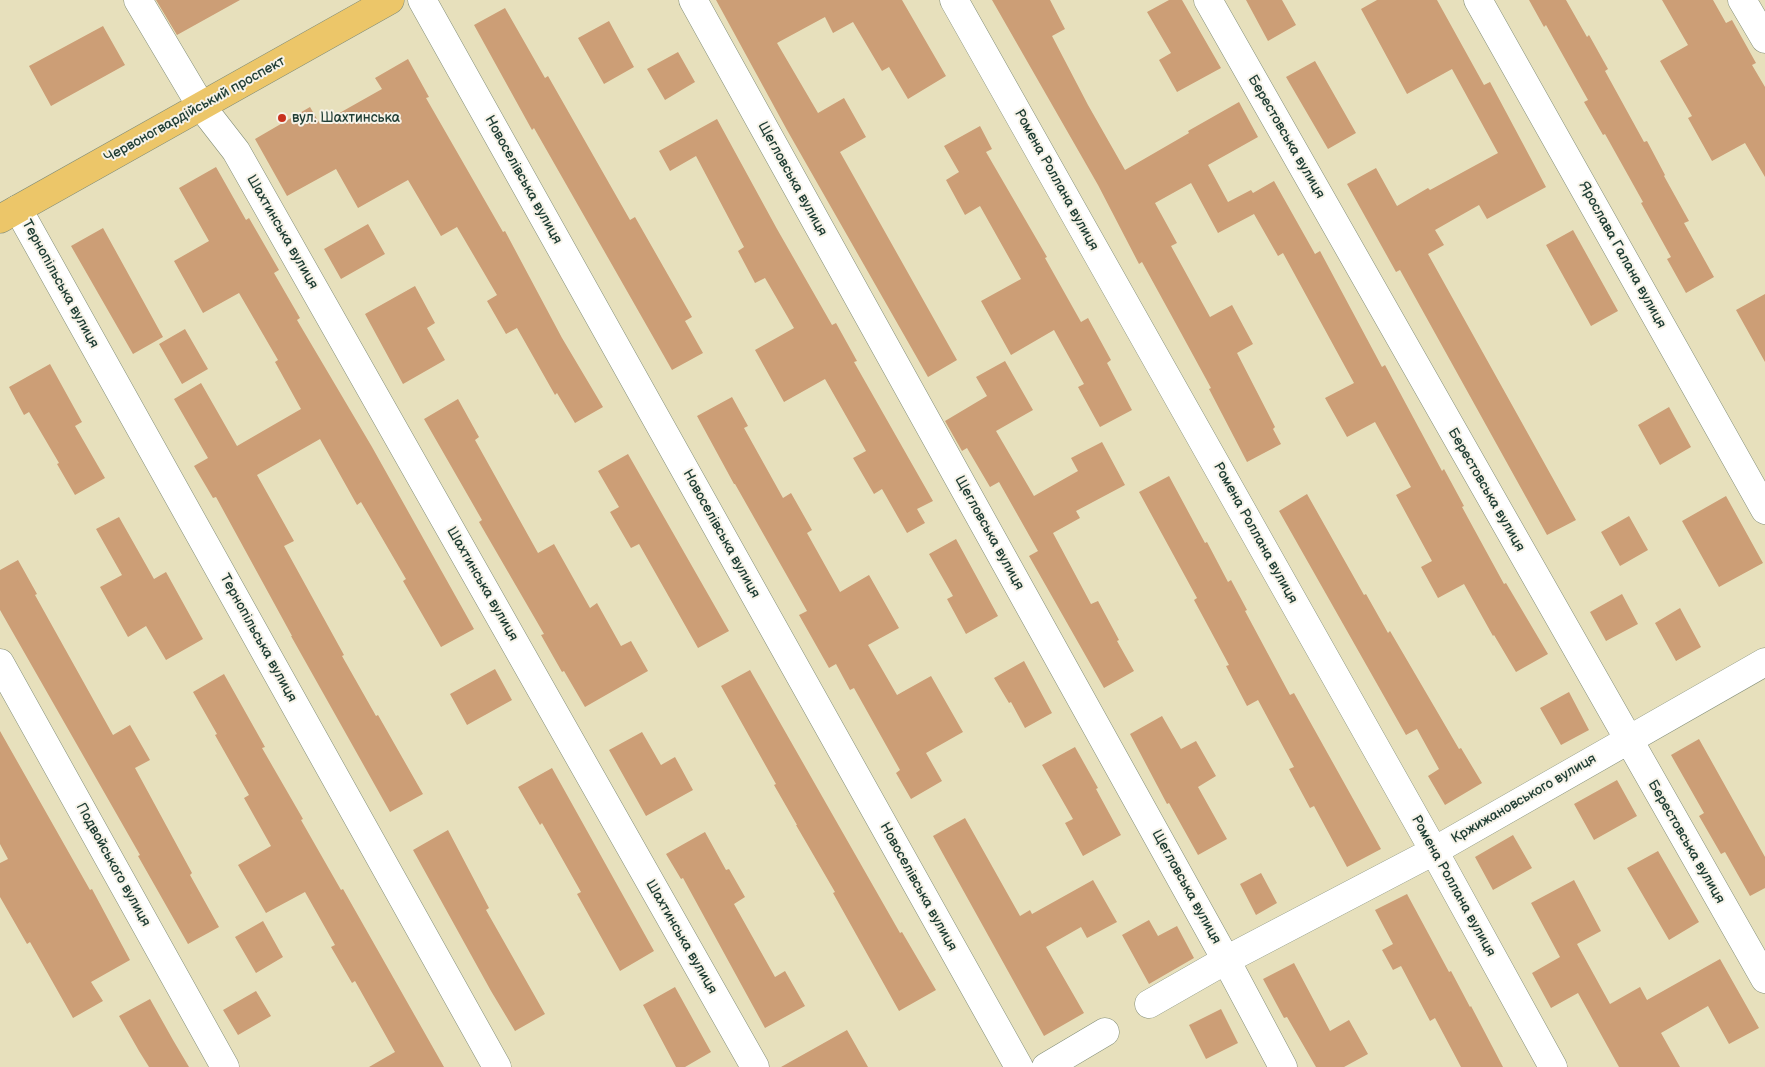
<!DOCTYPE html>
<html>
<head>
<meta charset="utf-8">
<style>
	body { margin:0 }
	canvas { display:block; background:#e7e0bc }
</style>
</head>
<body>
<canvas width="1765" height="1067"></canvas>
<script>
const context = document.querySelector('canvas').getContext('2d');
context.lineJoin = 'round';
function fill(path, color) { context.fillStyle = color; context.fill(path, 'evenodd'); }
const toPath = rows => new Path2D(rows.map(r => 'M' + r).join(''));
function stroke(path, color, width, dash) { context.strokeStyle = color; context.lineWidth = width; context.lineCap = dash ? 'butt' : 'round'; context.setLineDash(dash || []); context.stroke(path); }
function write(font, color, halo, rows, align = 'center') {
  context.font = font + ' "Balsamiq Sans",sans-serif'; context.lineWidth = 4; context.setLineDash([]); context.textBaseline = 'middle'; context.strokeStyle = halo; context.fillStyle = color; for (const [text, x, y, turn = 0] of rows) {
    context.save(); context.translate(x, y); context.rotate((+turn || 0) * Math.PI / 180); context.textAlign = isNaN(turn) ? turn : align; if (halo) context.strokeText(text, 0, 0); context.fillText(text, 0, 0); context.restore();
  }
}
const building = toPath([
	[156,0,240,0,177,35],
	[716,0,902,0,946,76,908,99,889,67,882,71,853,22,833,33,825,17,777,43,818,113,844,98,866,137,840,152,957,360,928,377,787,130],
	[992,0,1050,0,1065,29,1052,36,1088,105,1125,170,1189,133,1188,131,1239,102,1258,137,1208,165,1228,202,1251,190,1253,193,1274,181,1315,254,1320,251,1382,367,1385,365,1442,471,1444,469,1464,506,1462,507,1504,584,1506,583,1548,654,1516,672,1494,635,1493,636,1464,584,1438,598,1421,567,1432,561,1396,495,1411,487,1375,422,1347,437,1325,398,1354,383,1283,253,1278,256,1254,214,1218,233,1191,183,1155,203,1177,243,1171,246,1210,317,1232,305,1253,344,1237,353,1275,427,1273,429,1281,444,1247,462,1209,389,1211,388,1181,333,1142,262,1139,264,1098,185],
	[1169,0,1182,0,1221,68,1177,92,1159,60,1171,53,1147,12],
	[1246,0,1282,0,1296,25,1268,41],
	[1377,0,1437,0,1484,85,1490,82,1546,187,1487,219,1479,205,1435,230,1444,245,1428,254,1576,520,1547,535,1400,270,1396,272,1347,184,1376,168,1397,206,1428,188,1430,190,1498,153,1452,69,1407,94,1361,9],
	[1529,0,1566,0,1587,37,1589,35,1608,69,1605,71,1644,142,1647,141,1665,175,1664,176,1689,221,1684,223,1714,277,1686,293,1667,259,1671,257,1641,203,1643,202,1605,134,1603,135,1584,102,1588,100,1546,25,1544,27],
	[1662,0,1713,0,1726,23,1732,20,1756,63,1752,65,1765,87,1765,177,1745,143,1712,161,1688,118,1692,116,1660,61,1688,45],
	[505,8,545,78,548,76,630,220,635,217,692,317,685,321,703,353,672,370,534,128,532,130,474,25],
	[609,21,634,67,604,84,578,38],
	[103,26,125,65,51,106,29,66],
	[678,52,695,82,665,100,647,69],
	[408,59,429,97,426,98,503,232,505,231,562,338,603,407,575,423,557,393,555,395,517,328,506,334,487,301,497,295,457,227,441,236,408,180,358,208,336,169,287,196,255,139,310,107,320,124,382,89,375,78],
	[1315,61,1356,133,1328,149,1286,77],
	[717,119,777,229,832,325,836,323,857,361,854,362,933,501,917,509,925,523,907,533,882,489,874,494,853,458,866,451,825,379,784,402,755,350,794,328,765,278,755,283,738,251,744,247,696,156,670,171,659,151],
	[980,126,992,149,986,152,1047,257,1045,258,1081,322,1088,318,1111,360,1107,363,1132,410,1100,427,1078,387,1084,384,1054,330,1011,355,981,301,1021,279,980,206,965,215,946,180,959,172,944,146],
	[216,167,246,220,249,218,279,270,274,273,300,318,297,320,372,447,474,629,441,647,403,581,406,579,361,502,357,505,320,439,257,475,294,541,284,546,344,655,342,656,376,716,378,715,423,794,390,812,291,636,292,636,216,497,213,498,194,466,208,458,174,399,201,383,237,446,301,409,275,362,278,360,239,293,203,313,174,261,209,241,179,188],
	[368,224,385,254,341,279,324,249],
	[103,228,163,337,133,354,71,246],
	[1573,230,1618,311,1591,326,1546,245],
	[415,286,435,323,427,328,445,360,403,384,365,314],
	[1765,294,1765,362,1736,310],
	[185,329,208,369,182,384,159,344],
	[1005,361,1033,410,996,431,1034,496,1078,471,1071,458,1102,442,1125,485,1076,511,1080,518,1053,533,1091,604,1098,601,1119,640,1117,641,1134,671,1104,688,1029,556,1038,551,999,482,990,487,967,448,962,451,945,421,987,396,976,377],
	[50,364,82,422,75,426,105,478,75,495,57,464,59,463,29,412,24,415,9,387],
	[732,397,748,426,744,428,783,498,791,493,812,530,807,533,840,592,869,575,899,628,868,645,897,695,931,676,963,732,926,753,942,781,911,799,896,773,900,770,854,688,850,690,836,664,829,668,799,615,807,611,735,484,734,484,697,416],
	[458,399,479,437,475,440,538,553,554,544,590,608,597,603,621,646,631,641,648,671,585,707,564,671,562,672,541,635,544,634,479,522,482,520,424,419],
	[1669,407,1691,447,1660,465,1638,425],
	[628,454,729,631,698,648,639,544,631,548,610,512,619,507,598,471],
	[1169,476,1205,543,1207,542,1228,582,1231,580,1247,610,1245,611,1290,695,1294,693,1381,849,1347,867,1314,806,1310,808,1289,769,1294,767,1258,700,1247,706,1226,666,1229,665,1194,600,1197,598,1139,492],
	[1307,494,1364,595,1366,594,1388,633,1390,631,1459,749,1461,748,1482,783,1445,805,1428,776,1439,769,1417,729,1406,735,1279,511],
	[1726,496,1763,563,1719,587,1682,521],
	[1629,516,1648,550,1620,566,1601,532],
	[119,517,154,579,166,572,203,639,166,660,146,626,128,637,100,587,122,575,96,529],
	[956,539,998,616,966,634,947,599,953,596,929,554],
	[18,560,37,594,35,595,113,735,130,725,150,760,135,768,192,873,190,875,219,927,188,944,138,856,140,855,0,610,0,570],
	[1622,594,1638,624,1606,641,1590,612],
	[1680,608,1701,647,1676,661,1655,623],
	[1024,661,1052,713,1025,728,1011,702,1009,703,994,678],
	[495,669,512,700,467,725,450,694],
	[750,670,900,933,902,932,936,990,899,1011,833,893,835,892,796,825,797,825,774,785,776,784,721,686],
	[224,674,265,747,262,748,303,819,301,820,341,890,343,889,444,1067,369,1067,395,1052,355,981,352,983,331,947,335,945,305,892,266,913,238,865,271,846,244,798,249,795,215,735,217,734,193,692],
	[1569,692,1589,730,1561,745,1540,708],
	[1162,716,1181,749,1196,741,1216,776,1198,787,1227,839,1198,855,1169,803,1167,804,1130,734],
	[0,731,90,890,92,889,130,960,91,982,103,1001,73,1018,30,942,27,944,0,897,0,863,8,859,0,844],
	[642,732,661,765,675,757,693,790,646,816,609,750],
	[1699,739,1765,857,1765,888,1750,896,1725,852,1721,854,1699,816,1704,813,1671,755],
	[1075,747,1098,788,1096,789,1121,835,1083,856,1065,823,1073,819,1042,765],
	[552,768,654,951,620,971,577,894,581,892,542,823,540,825,518,787],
	[1617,780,1637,816,1594,840,1574,804],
	[965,818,1020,916,1030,910,1032,914,1093,880,1117,922,1087,938,1081,927,1046,947,1084,1013,1044,1036,933,836],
	[448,830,489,908,486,910,545,1014,515,1031,491,991,413,850],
	[705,832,726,870,729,869,745,897,734,904,775,977,785,971,805,1006,765,1028,683,878,681,879,666,854],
	[1513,835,1532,868,1493,890,1475,857],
	[1658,851,1699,922,1669,940,1627,868],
	[1261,873,1277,903,1256,915,1240,884],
	[1574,880,1601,931,1577,944,1610,1004,1640,987,1647,1000,1720,959,1759,1028,1729,1044,1708,1006,1661,1033,1680,1067,1619,1067,1578,993,1551,1008,1532,973,1560,957,1531,903],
	[1407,894,1449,972,1451,971,1470,1007,1471,1006,1503,1067,1461,1067,1435,1018,1430,1021,1401,966,1393,970,1382,950,1393,944,1375,910],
	[1149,920,1158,936,1177,926,1194,958,1149,984,1122,935],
	[263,921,283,957,256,973,235,937],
	[1294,963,1330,1031,1349,1020,1368,1054,1344,1067,1316,1067,1287,1017,1284,1018,1263,979],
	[675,987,711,1052,685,1067,676,1067,643,1005],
	[256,991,271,1016,238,1035,223,1010],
	[150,999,173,1040,189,1067,149,1067,139,1051,119,1016],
	[1221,1009,1238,1043,1206,1059,1189,1025],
	[847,1030,868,1067,781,1067]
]);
const minor = toPath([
	[138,0,201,106,236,151,755,1067],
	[422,0,1019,1067],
	[693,0,1226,960,1283,1067],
	[954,0,1434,851,1553,1067],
	[1208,0,1765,979],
	[1478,0,1765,510],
	[1742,0,1765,39],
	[18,209,497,1067],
	[0,663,225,1067],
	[1149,1004,1226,960,1434,851,1765,662],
	[1046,1067,1105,1032]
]);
const major = toPath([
	[0,219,390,0]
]);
const markers = [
	[282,118,5,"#c8321e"]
];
const streetNames = [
	["Червоногвардійський проспект",195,110,-29],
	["Берестовська вулиця",1286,137,60],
	["Щегловська вулиця",792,179,61],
	["Новоселівська вулиця",523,180,61],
	["Ромена Роллана вулиця",1056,180,61],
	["Шахтинська вулиця",282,232,60],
	["Ярослава Галана вулиця",1622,255,61],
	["Тернопільська вулиця",60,284,61],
	["Берестовська вулиця",1486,490,60],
	["Щегловська вулиця",989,533,61],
	["Ромена Роллана вулиця",1255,533,61],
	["Новоселівська вулиця",721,534,61],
	["Шахтинська вулиця",482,584,60],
	["Тернопільська вулиця",258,638,61],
	["Кржижановського вулиця",1524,799,-30],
	["Берестовська вулиця",1686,842,60],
	["Подвойського вулиця",113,865,61],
	["Ромена Роллана вулиця",1453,886,61],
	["Новоселівська вулиця",918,887,61],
	["Щегловська вулиця",1186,887,61],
	["Шахтинська вулиця",681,937,60]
];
const poiNames = [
	["вул. Шахтинська",292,118]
];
fill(building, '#cc9e76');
stroke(minor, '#838e78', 29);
stroke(major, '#838e78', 29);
stroke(minor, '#fff', 28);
stroke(major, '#ecc669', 28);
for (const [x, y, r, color] of markers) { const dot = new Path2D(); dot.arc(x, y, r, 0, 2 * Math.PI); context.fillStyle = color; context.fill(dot); stroke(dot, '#f7f3e8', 2); }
write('14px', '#1f3d34', '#f7f3e8', streetNames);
write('14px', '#1f3d34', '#f7f3e8', poiNames, 'left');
</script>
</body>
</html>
